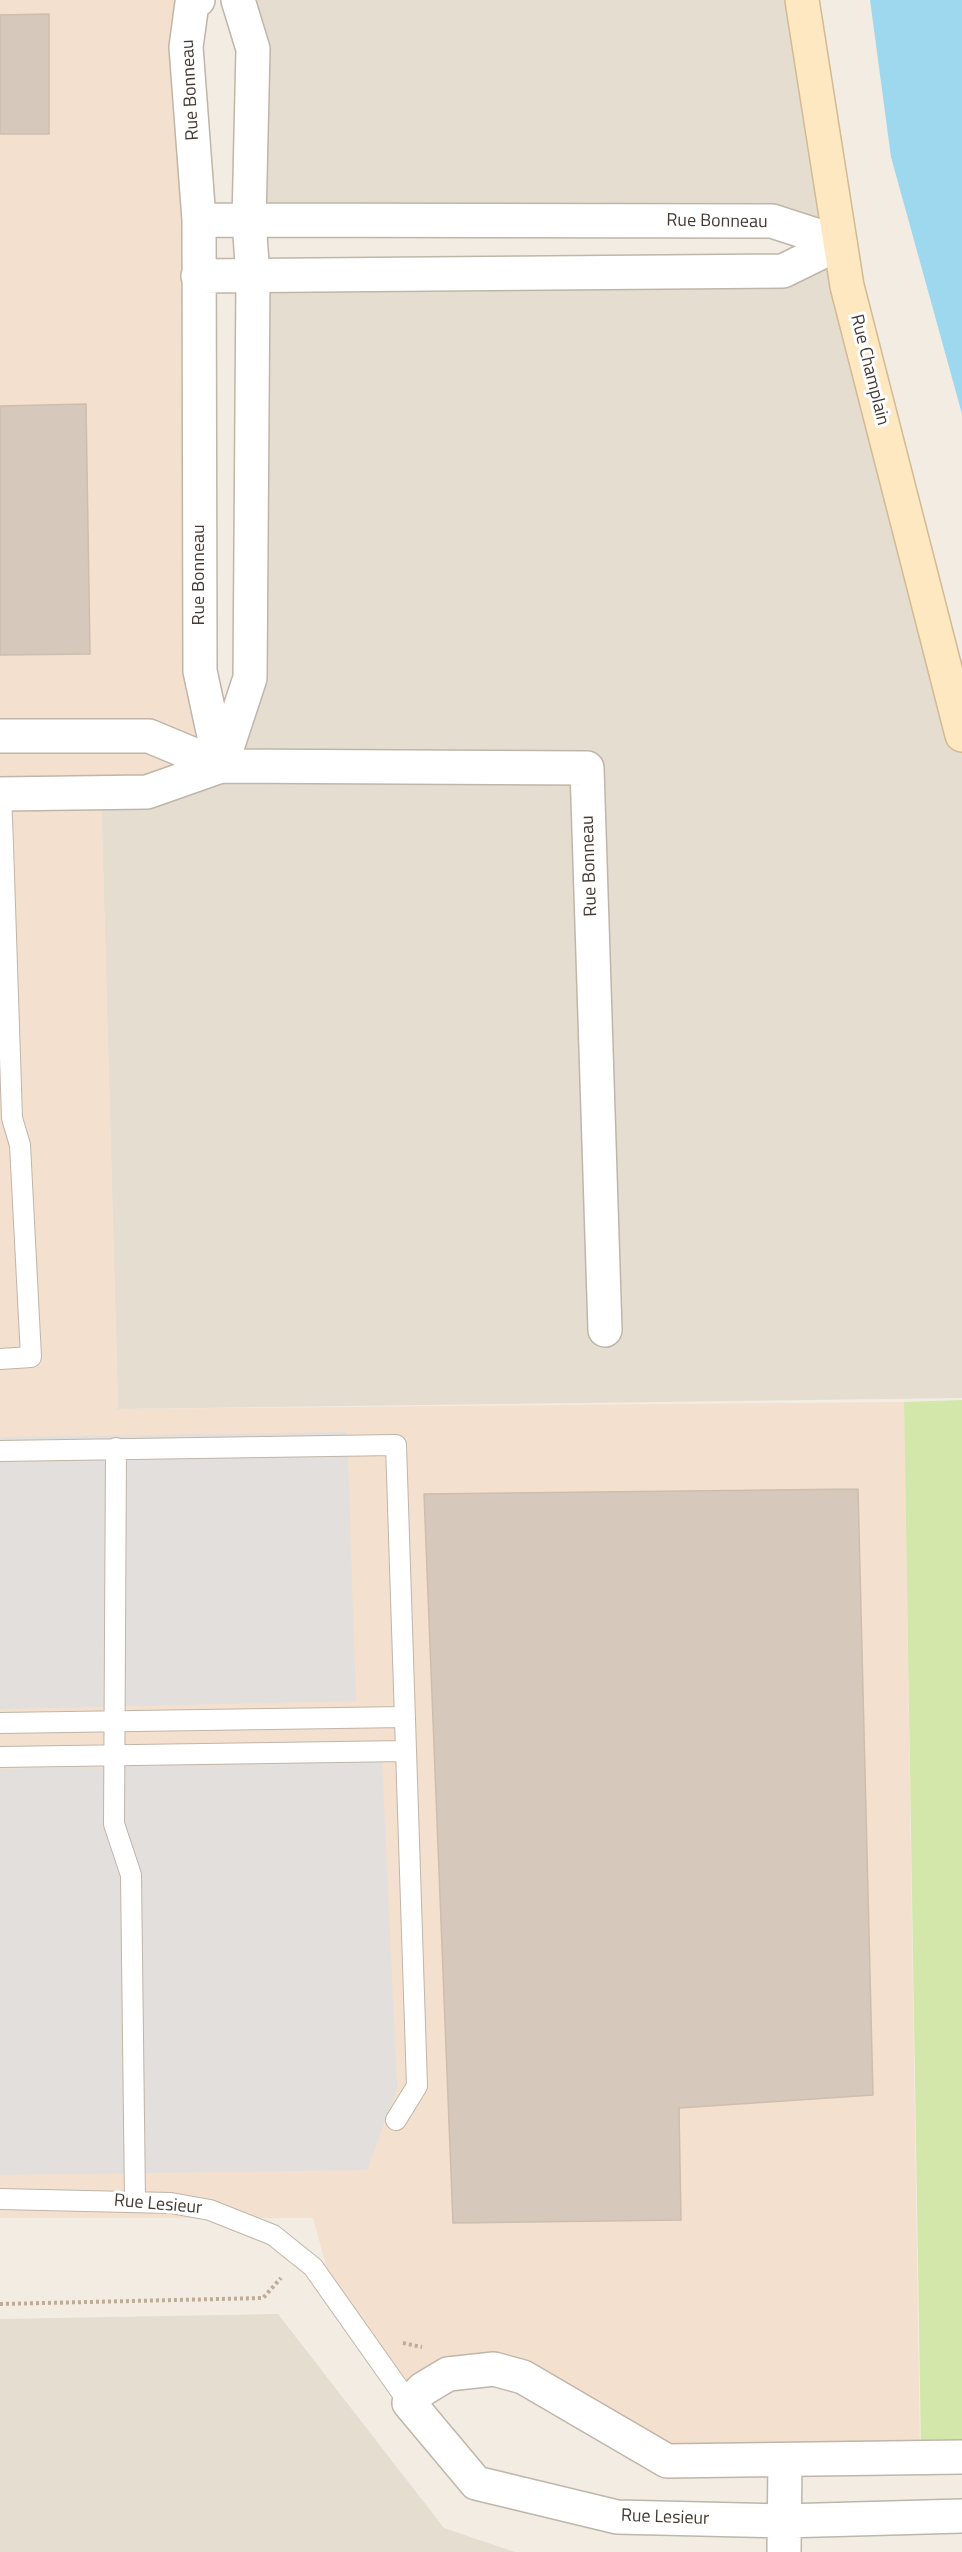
<!DOCTYPE html>
<html>
<head>
<meta charset="utf-8">
<style>
	body { margin:0 }
	canvas { display:block; background:#f2ece3 }
</style>
</head>
<body>
<canvas width="962" height="2552"></canvas>
<script>
const context = document.querySelector('canvas').getContext('2d');
context.lineJoin = 'round';
function fill(path, color) { context.fillStyle = color; context.fill(path, 'evenodd'); }
const toPath = rows => new Path2D(rows.map(r => 'M' + r).join(''));
function stroke(path, color, width, dash) { context.strokeStyle = color; context.lineWidth = width; context.lineCap = dash ? 'butt' : 'round'; context.setLineDash(dash || []); context.stroke(path); }
function write(font, color, halo, rows, align = 'center') {
  context.font = font + ' "Titillium Web",sans-serif'; context.lineWidth = 6; context.setLineDash([]); context.textBaseline = 'middle'; context.strokeStyle = halo; context.fillStyle = color; for (const [text, x, y, turn = 0] of rows) {
    context.save(); context.translate(x, y); context.rotate((+turn || 0) * Math.PI / 180); context.textAlign = isNaN(turn) ? turn : align; if (halo) context.strokeText(text, 0, 0); context.fillText(text, 0, 0); context.restore();
  }
}
const residential = toPath([
	[238,0,802,0,840,243,962,729,962,1398,118,1409,101,793,147,792,250,678,253,277,783,271,840,243,772,221,249,221],
	[278,2314,444,2528,515,2552,0,2552,0,2319]
]);
const commercial = toPath([
	[0,0,191,0,200,671,221,766,101,793,118,1409,904,1402,920,2458,667,2461,494,2369,409,2403,334,2294,313,2218,0,2218]
]);
const green = toPath([
	[962,1400,962,2457,921,2448,904,1402]
]);
const parking = toPath([
	[347,1432,356,1701,0,1709,0,1437],
	[382,1761,397,2088,367,2170,0,2175,0,1769]
]);
const water = toPath([
	[870,0,962,0,962,414,891,157]
]);
const building = toPath([
	[49,14,49,134,0,134,0,15,49,14],
	[86,404,90,654,0,655,0,406,86,404],
	[858,1489,873,2095,679,2108,681,2220,453,2223,424,1494,858,1489]
]);
const path = toPath([
	[0,2304,263,2298,281,2278],
	[403,2343,422,2347]
]);
const lane = toPath([
	[1,794,3,845],
	[0,845,3,845,12,1118,20,1145,31,1357,0,1359],
	[116,1448,114,1824,131,1875,135,2201],
	[0,1451,396,1445,417,2086,396,2120],
	[0,1723,405,1717],
	[0,1757,406,1751],
	[0,2199,171,2203,210,2210,273,2235,313,2267,409,2403]
]);
const street = toPath([
	[198,0,192,3,186,47,199,220,200,671,220,764],
	[199,220,772,221,840,243],
	[198,276,783,271,840,243],
	[0,736,149,736,221,766],
	[221,766,250,678,253,277,249,221,253,49,238,0],
	[0,794,147,792,221,766,587,768,605,1330],
	[962,2457,667,2461,523,2377,494,2369,448,2374,423,2389,409,2403,476,2483,617,2517,784,2521,962,2516],
	[784,2552,785,2460]
]);
const secondary = toPath([
	[802,0,847,286,962,735]
]);
const streetNames = [
	["Rue Bonneau",191,90,-93],
	["Rue Bonneau",717,222,1],
	["Rue Champlain",869,370,76],
	["Rue Bonneau",200,575,-90],
	["Rue Bonneau",590,866,-92],
	["Rue Lesieur",158,2205,5],
	["Rue Lesieur",665,2518,2]
];
fill(residential, '#e6ddd1');
fill(commercial, '#f4e0ce');
fill(green, '#d3e7ab');
fill(parking, '#e2dfdc');
fill(water, '#9ed8ef');
fill(building, '#d6c9bc');
stroke(building, '#cebdac', 1.5);
stroke(lane, '#c0b5a9', 22);
stroke(street, '#c0b5a9', 36);
stroke(secondary, '#d2ba93', 36);
stroke(path, '#bfac97', 4, [3, 3]);
stroke(lane, '#fff', 20);
stroke(street, '#fff', 33);
stroke(secondary, '#fee8c1', 33);
write('18px', '#433b34', '#fff', streetNames);
</script>
</body>
</html>
